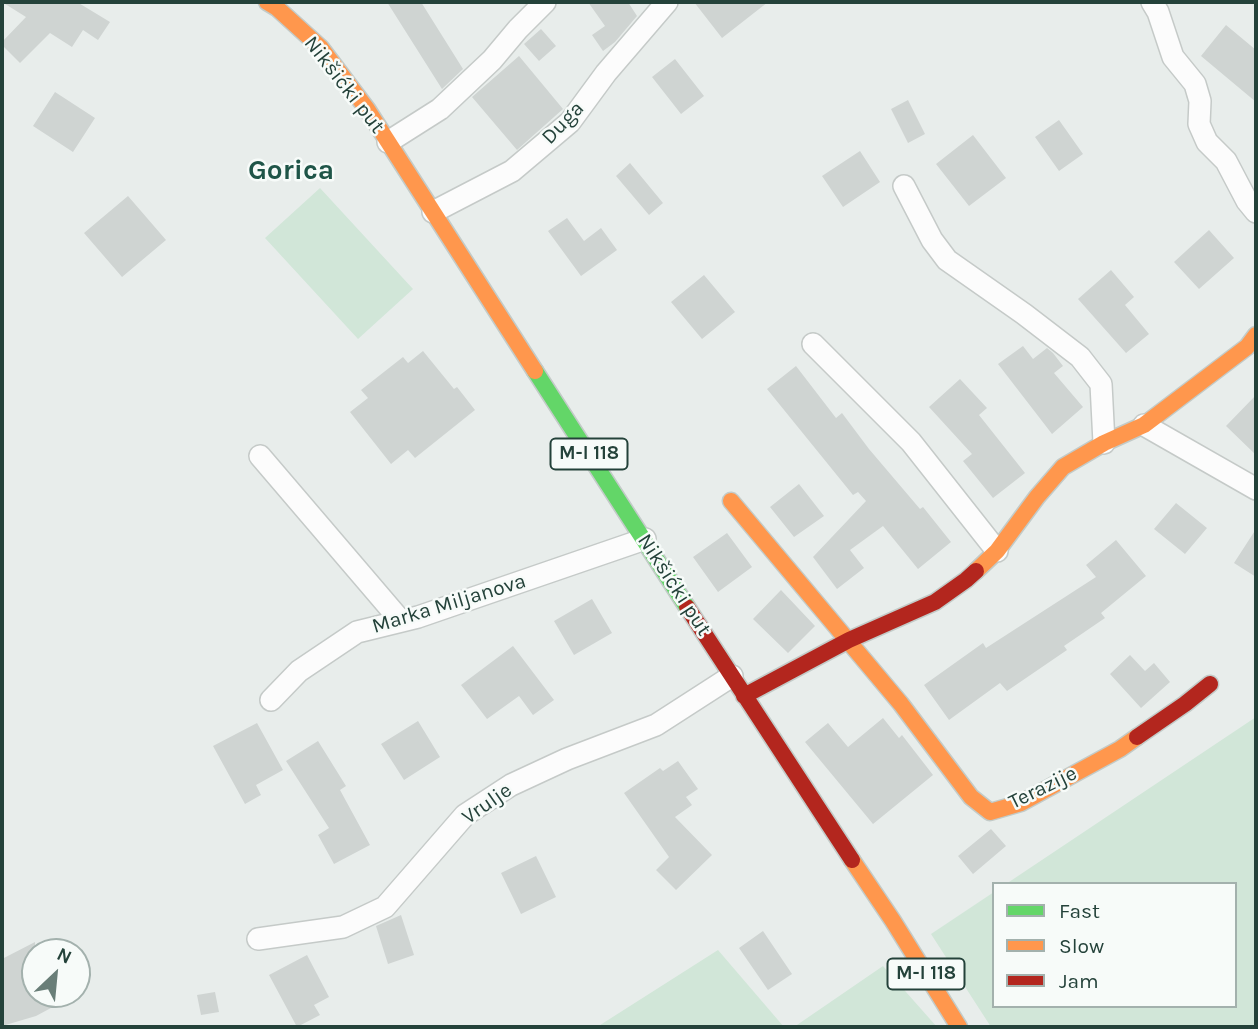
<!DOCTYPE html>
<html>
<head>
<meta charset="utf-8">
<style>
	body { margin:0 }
	#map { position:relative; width:1258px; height:1029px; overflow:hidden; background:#e8edeb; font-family:Karla,sans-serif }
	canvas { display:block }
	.frame { position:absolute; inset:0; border:4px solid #24423a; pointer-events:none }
	.legend { position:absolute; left:992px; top:882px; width:245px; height:126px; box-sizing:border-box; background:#f7fbf9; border:2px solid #a3b1ad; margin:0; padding:9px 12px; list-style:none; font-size:21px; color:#24423a }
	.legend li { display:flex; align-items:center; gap:14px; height:35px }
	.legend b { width:35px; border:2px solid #a3b1ad }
	.north { position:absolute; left:21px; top:938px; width:70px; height:70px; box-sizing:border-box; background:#f7fbf9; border:2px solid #a3b1ad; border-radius:50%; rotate:26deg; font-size:19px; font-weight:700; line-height:28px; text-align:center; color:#24423a }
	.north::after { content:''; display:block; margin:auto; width:24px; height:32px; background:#697e78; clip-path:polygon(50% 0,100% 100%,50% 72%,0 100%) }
</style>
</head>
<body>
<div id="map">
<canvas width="1258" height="1029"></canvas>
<div class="frame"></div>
<ul class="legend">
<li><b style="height:9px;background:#63d668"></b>Fast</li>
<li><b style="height:9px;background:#ff974d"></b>Slow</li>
<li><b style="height:9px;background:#b3261e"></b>Jam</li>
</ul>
<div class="north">N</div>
</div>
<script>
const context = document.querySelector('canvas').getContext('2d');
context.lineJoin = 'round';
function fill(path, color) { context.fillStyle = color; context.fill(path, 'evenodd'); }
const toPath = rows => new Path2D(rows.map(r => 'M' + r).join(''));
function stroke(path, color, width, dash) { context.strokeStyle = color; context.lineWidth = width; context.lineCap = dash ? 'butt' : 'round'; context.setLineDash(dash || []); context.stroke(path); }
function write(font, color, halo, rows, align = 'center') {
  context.font = font + ' Karla,sans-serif'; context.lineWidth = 5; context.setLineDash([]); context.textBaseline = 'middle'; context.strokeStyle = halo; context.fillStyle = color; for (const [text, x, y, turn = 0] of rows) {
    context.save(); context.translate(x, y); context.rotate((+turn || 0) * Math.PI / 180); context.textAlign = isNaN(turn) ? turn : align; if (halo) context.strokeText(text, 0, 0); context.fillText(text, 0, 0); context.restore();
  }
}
const green = toPath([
	[320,188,413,289,358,339,265,238],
	[1256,717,1256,1027,991,1027,931,934,994,892,994,1006,1235,1006,1235,884,1006,884],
	[718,950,784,1027,597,1027],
	[883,966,937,1027,794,1027]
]);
const building = toPath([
	[2,2,77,2,110,22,98,40,83,30,72,47,50,33,20,63,2,45,2,42,26,17],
	[387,2,421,2,463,69,442,89],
	[588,2,628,2,637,16,615,42,603,51,592,35,605,26],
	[694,2,768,2,722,38],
	[1226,25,1256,50,1256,102,1201,56],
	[541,29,556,46,539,61,524,44],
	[519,56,563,109,517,150,472,97],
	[675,59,704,96,681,114,652,77],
	[55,92,95,118,73,152,33,126],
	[908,100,925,134,908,143,891,109],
	[1059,120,1083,154,1059,171,1035,137],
	[973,135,1006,178,969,206,936,164],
	[860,151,880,182,843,207,822,176],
	[630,163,663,203,649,215,616,176],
	[128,196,166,240,122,277,84,233],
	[567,218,584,241,601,228,617,250,581,276,548,231],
	[1209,230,1234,258,1199,289,1174,262],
	[1111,270,1134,297,1125,305,1149,334,1126,353,1078,299],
	[704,275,735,312,702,339,671,302],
	[1023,346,1033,359,1047,348,1053,353,1063,366,1054,373,1083,407,1052,434,998,364],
	[423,351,454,389,457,387,475,410,415,458,408,450,391,464,350,412,368,398,361,390,403,357,408,363],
	[796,366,836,418,842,413,869,449,920,509,923,507,951,542,918,569,883,526,850,550,864,568,837,589,813,557,866,501,858,492,853,495,767,389],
	[960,379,987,408,979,415,1025,473,993,498,963,461,972,454,929,407],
	[1256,395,1256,455,1226,426],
	[799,484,824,516,794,537,770,507],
	[1176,503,1207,528,1185,554,1154,529],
	[1256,529,1256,577,1234,563],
	[727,533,752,567,718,592,693,557],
	[1116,540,1146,576,1101,613,1105,618,1064,646,1067,650,1007,691,1000,683,949,720,924,685,983,643,986,648,1096,577,1086,565],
	[781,590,815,626,788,653,753,619],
	[592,599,612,633,574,655,554,621],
	[513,646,554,700,533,715,519,696,487,719,461,685],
	[1130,655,1145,671,1154,663,1170,682,1141,708,1110,674],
	[883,718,899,738,902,735,933,775,873,824,805,742,828,723,848,747],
	[418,721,440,757,404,780,381,744],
	[257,723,283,770,256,785,261,795,245,804,213,746],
	[318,741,346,786,340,790,370,845,334,864,318,835,329,828,286,761],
	[678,761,698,789,686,797,692,805,675,817,712,855,676,890,656,870,669,857,624,793,660,768,663,771],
	[991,829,1006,846,973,874,958,856],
	[536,856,556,897,521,914,501,873],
	[401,915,414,955,388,964,376,926],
	[763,931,792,974,768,990,739,948],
	[35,942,35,994,77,994,36,1016,2,1026,2,959],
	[307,955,329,997,314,1005,320,1015,297,1027,269,975],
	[215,992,219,1012,201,1015,197,995]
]);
const street = toPath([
	[1152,2,1158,12,1173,57,1195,84,1200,101,1199,124,1207,142,1226,161,1247,201,1256,212],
	[388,142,440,109,492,60,518,29,545,2],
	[904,186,932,240,947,260,1024,314,1080,357,1101,384,1104,443],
	[433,212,512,171,570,122,606,73,667,2],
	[813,344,911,442,997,551],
	[1144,425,1256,489],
	[260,456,401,621],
	[271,700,299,671,357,632,418,617,645,539],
	[258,939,343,927,385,907,465,815,511,785,567,759,656,725,732,676]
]);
const fast = toPath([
	[535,371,687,607]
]);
const slow = toPath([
	[267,2,277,8,321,48,367,109,535,371],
	[731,501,901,704,971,797,990,812,1021,803,1120,749,1137,737],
	[976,571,997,551,1037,497,1063,467,1104,443,1144,425,1247,347,1256,335],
	[852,860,893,921,959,1027]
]);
const jam = toPath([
	[687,607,852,860],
	[744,696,849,640,935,602,966,580,976,571],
	[1137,737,1185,704,1210,684]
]);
const shields = [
	[589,454,77],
	[926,974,77]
];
const shieldNames = [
	["M-I 118",589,454],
	["M-I 118",926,974]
];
const streetNames = [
	["Nikšićki put",344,85,52],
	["Duga",563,123,-46],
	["Nikšićki put",674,585,57],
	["Marka Miljanova",449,604,-17],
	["Terazije",1043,788,-26],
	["Vrulje",487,804,-35]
];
const districtNames = [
	["Gorica",291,171]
];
fill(green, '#d1e6d8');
fill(building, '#cfd4d2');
stroke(street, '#c5cac8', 24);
stroke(fast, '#c3cbc8', 19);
stroke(slow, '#c3cbc8', 19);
stroke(jam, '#c3cbc8', 19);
stroke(street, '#fcfcfc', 21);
stroke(fast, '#63d668', 16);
stroke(slow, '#ff974d', 16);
stroke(jam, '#b3261e', 16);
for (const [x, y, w] of shields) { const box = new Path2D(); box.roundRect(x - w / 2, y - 15.5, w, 31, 5); context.fillStyle = '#f7fbf9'; context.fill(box); stroke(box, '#24423a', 2); }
write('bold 19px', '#24423a', null, shieldNames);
write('21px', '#24423a', '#f7fbf9', streetNames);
write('bold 28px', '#1f5548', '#f7fbf9', districtNames);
</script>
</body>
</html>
